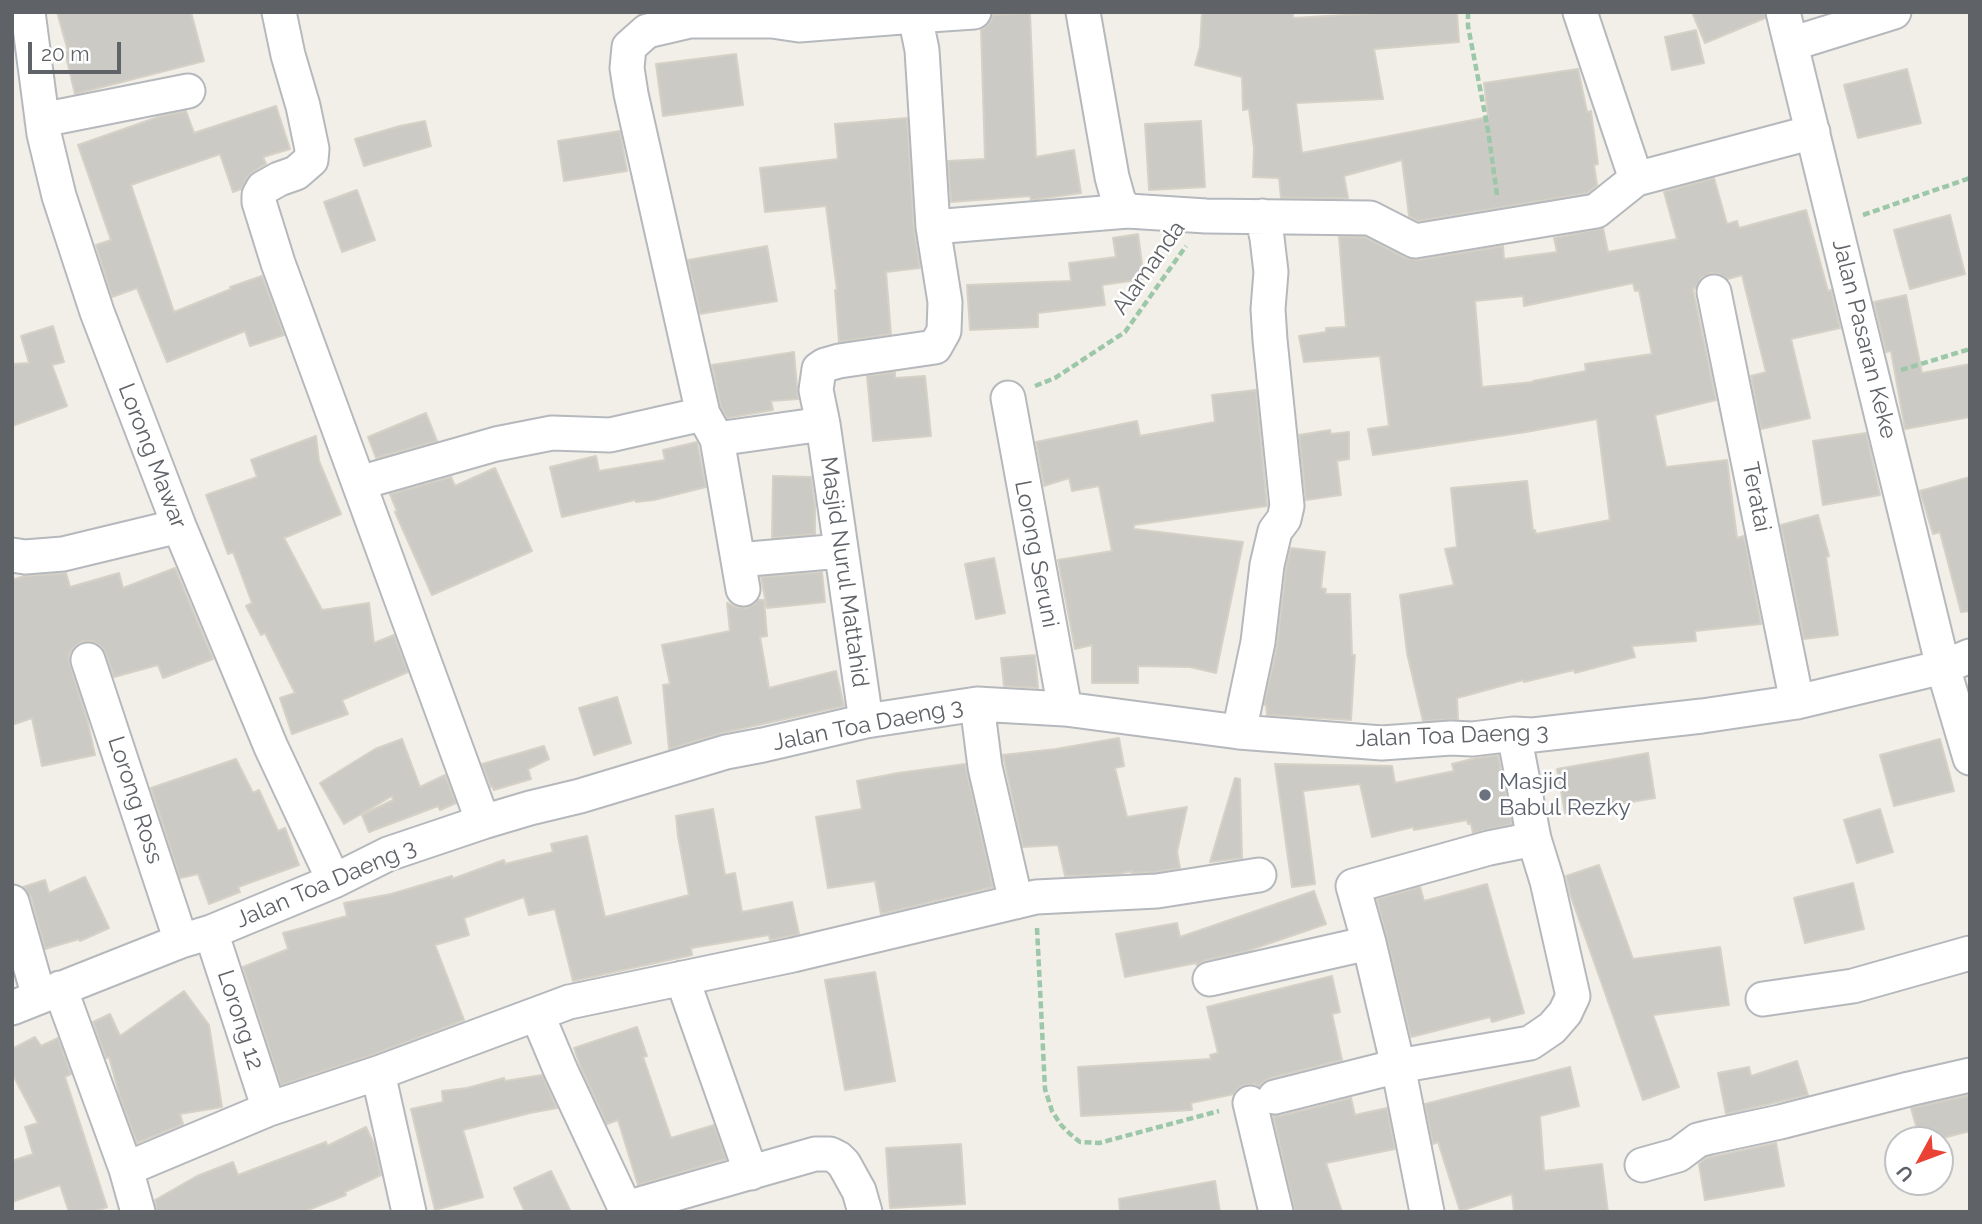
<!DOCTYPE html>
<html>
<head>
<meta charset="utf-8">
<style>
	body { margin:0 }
	#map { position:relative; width:1982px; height:1224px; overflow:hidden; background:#f1efe8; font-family:Raleway,sans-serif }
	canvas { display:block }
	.frame { position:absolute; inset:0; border:14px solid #5f6368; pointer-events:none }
	.north { position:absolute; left:1884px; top:1126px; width:70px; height:70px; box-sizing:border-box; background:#fff; border:2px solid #bfc1c3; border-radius:50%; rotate:229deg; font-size:19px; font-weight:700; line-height:28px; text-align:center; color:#5f6368 }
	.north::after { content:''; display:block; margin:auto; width:24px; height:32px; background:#ea4335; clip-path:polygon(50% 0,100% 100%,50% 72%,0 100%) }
	.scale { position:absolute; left:28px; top:42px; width:93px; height:32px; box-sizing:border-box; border:4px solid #5f6368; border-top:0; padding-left:9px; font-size:21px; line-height:24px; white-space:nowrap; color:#5f6368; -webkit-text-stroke:5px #fff; paint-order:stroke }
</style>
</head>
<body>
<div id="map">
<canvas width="1982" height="1224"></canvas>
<div class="frame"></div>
<div class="north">U</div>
<div class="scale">20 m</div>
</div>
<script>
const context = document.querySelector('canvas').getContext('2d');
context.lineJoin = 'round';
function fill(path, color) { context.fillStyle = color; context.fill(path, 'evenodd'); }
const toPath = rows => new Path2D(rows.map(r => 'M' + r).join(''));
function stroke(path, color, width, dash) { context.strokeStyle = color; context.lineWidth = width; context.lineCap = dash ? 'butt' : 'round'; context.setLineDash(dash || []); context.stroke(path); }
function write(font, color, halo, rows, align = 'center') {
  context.font = font + ' Raleway,sans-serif'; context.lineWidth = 5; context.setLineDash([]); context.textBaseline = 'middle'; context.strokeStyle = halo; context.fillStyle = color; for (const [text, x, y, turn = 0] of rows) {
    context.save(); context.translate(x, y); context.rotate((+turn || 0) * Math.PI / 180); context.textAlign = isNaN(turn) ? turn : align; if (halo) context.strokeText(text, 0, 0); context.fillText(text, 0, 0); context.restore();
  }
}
const building = toPath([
	[57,12,191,12,204,61,75,94,65,52,68,51,57,12],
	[1202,12,1293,12,1293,18,1395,12,1457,12,1459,42,1374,49,1383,99,1296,103,1302,153,1488,117,1484,83,1578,69,1587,112,1591,111,1598,164,1594,165,1597,185,1588,193,1418,221,1409,216,1402,160,1344,176,1348,198,1281,198,1279,178,1253,177,1254,148,1249,109,1243,110,1242,77,1195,65,1200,47,1202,12],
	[1692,12,1764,12,1765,18,1705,43,1692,12],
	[1030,13,1036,157,1074,150,1081,193,1031,200,1030,196,951,202,948,161,985,159,981,29,985,28,991,21,992,15,1030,13],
	[1696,30,1704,63,1672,70,1665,37,1696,30],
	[736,54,743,105,663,116,656,64,736,54],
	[1907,69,1921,123,1858,138,1844,85,1907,69],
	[276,106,290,149,263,157,266,164,254,171,247,178,241,189,233,192,220,154,131,185,174,312,231,289,230,287,262,276,284,335,250,346,245,331,167,362,137,288,112,297,96,245,111,240,78,145,161,116,186,111,194,133,276,106],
	[907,118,914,228,920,268,886,272,891,334,839,342,835,290,837,290,826,206,765,212,760,168,838,159,835,124,907,118],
	[425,121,431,146,364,166,355,139,400,126,425,121],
	[1201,121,1205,187,1149,190,1145,124,1201,121],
	[620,131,627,171,564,181,558,141,620,131],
	[1714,178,1727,224,1737,221,1739,228,1806,210,1828,291,1831,290,1840,328,1791,339,1810,418,1761,429,1751,376,1766,372,1742,275,1728,279,1719,274,1710,273,1701,278,1696,288,1693,289,1716,400,1655,415,1666,467,1727,460,1737,538,1744,536,1761,624,1695,631,1696,641,1632,646,1635,657,1575,673,1574,670,1524,682,1523,680,1457,698,1458,719,1423,721,1407,653,1400,595,1454,585,1445,549,1457,547,1451,488,1527,481,1533,530,1535,530,1536,534,1610,520,1597,419,1526,432,1373,455,1368,429,1389,426,1380,356,1304,362,1299,336,1326,332,1326,328,1346,327,1339,237,1365,237,1406,258,1417,260,1503,246,1504,259,1557,252,1554,238,1603,228,1608,252,1677,239,1664,192,1714,178],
	[1633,283,1635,291,1639,290,1652,354,1585,364,1586,371,1533,381,1533,382,1482,387,1475,301,1523,296,1524,306,1633,283],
	[357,190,375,240,342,252,324,202,357,190],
	[1950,215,1965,274,1910,289,1894,230,1950,215],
	[1138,234,1144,279,1102,285,1105,305,1038,313,1038,327,970,330,967,285,1071,281,1069,263,1116,257,1113,238,1138,234],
	[767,246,777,301,700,314,688,260,767,246],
	[1906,295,1922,373,1970,364,1970,417,1905,429,1891,351,1886,352,1874,302,1906,295],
	[53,326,64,362,52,365,67,406,12,426,12,364,29,363,21,336,53,326],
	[794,352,798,399,771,401,773,410,727,418,721,407,712,365,794,352],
	[895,372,895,378,925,376,931,436,873,441,867,376,895,372],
	[1256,390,1267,506,1134,525,1134,529,1243,542,1216,673,1190,667,1138,666,1138,683,1092,683,1092,645,1075,649,1058,560,1112,551,1099,486,1072,491,1069,478,1044,486,1036,442,1137,421,1140,436,1215,422,1212,395,1256,390],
	[426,413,437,441,376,458,368,437,426,413],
	[1330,430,1331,434,1349,432,1349,459,1337,461,1341,495,1306,500,1299,435,1330,430],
	[1866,433,1880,495,1823,505,1813,441,1866,433],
	[316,436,319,461,341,514,284,538,322,610,369,603,374,643,394,635,408,672,342,700,348,714,292,734,280,698,295,693,265,633,261,635,246,606,252,603,233,552,228,554,206,495,257,477,251,460,316,436],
	[697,442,706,487,654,500,636,502,635,500,562,517,550,467,596,456,599,471,665,460,663,450,697,442],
	[495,468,532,551,432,595,395,512,397,511,390,494,451,477,455,486,495,468],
	[773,476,811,477,815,506,815,534,772,538,773,476],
	[1970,477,1970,611,1961,612,1940,532,1933,534,1920,491,1970,477],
	[1818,515,1829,556,1826,557,1838,635,1804,639,1781,525,1818,515],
	[1291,548,1325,552,1321,588,1326,589,1325,594,1350,594,1352,655,1355,655,1351,720,1267,715,1266,705,1264,705,1277,646,1286,568,1291,548],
	[994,558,1005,613,976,619,965,564,994,558],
	[175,568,213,659,163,678,158,665,114,677,106,654,101,646,91,641,81,642,73,648,69,655,70,665,87,719,95,755,42,766,32,718,12,725,12,580,24,576,66,573,70,587,119,573,123,588,175,568],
	[822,572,825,602,767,608,761,577,822,572],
	[758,600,764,600,767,636,760,637,769,688,836,671,844,706,722,733,669,749,663,685,670,684,662,645,730,631,727,603,737,607,746,608,755,604,758,600],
	[1035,655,1038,688,1004,686,1001,658,1035,655],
	[617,697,631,743,594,755,579,708,617,697],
	[1119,738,1124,766,1115,768,1127,817,1187,807,1177,852,1180,868,1155,872,1132,873,1132,871,1118,874,1065,876,1058,845,1023,847,1003,755,1056,749,1119,738],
	[402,739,420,787,445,775,456,803,440,810,438,806,369,832,362,815,393,800,392,796,344,824,320,783,375,749,402,739],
	[1940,739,1954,791,1894,806,1880,755,1940,739],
	[544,746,549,759,528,769,531,779,494,790,492,786,491,787,482,764,544,746],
	[1648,753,1655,798,1565,813,1557,769,1648,753],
	[1498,755,1512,824,1473,833,1471,824,1468,824,1467,820,1414,830,1413,827,1372,837,1360,784,1303,791,1315,884,1292,887,1275,764,1392,766,1395,783,1454,771,1452,764,1476,758,1498,755],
	[236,759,253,793,259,790,278,831,285,828,299,865,238,887,240,892,209,904,198,874,180,878,151,788,236,759],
	[965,764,993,887,881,914,875,881,828,888,816,817,862,809,857,781,898,773,965,764],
	[1235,778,1240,779,1242,858,1210,862,1235,778],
	[713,809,725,875,735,873,742,912,792,902,799,934,770,940,769,935,691,948,692,955,573,981,555,909,529,915,524,897,464,918,469,935,435,945,464,1020,372,1055,281,1085,243,967,288,949,283,933,347,916,344,903,391,894,452,876,452,879,504,860,505,864,553,852,551,844,587,836,605,917,689,895,678,836,676,816,713,809],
	[1880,809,1893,852,1857,863,1844,820,1880,809],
	[1599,865,1633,959,1720,947,1729,1005,1653,1015,1679,1087,1643,1100,1570,894,1566,876,1599,865],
	[85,877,109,928,80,941,79,939,45,949,31,897,23,887,45,880,49,893,85,877],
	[1853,883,1864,929,1805,943,1794,898,1853,883],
	[1487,884,1524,1013,1492,1022,1490,1017,1411,1037,1377,899,1420,887,1424,901,1487,884],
	[1314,891,1326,924,1247,951,1206,960,1197,965,1196,963,1125,977,1116,934,1177,923,1180,937,1314,891],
	[875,972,895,1081,845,1090,825,980,875,972],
	[1332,976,1340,1012,1332,1014,1342,1060,1270,1078,1262,1083,1259,1087,1255,1084,1245,1085,1237,1089,1234,1094,1191,1103,1192,1110,1081,1116,1078,1067,1211,1059,1210,1055,1218,1053,1207,1007,1332,976],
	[184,991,209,1025,222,1107,180,1114,183,1124,137,1143,120,1097,109,1057,106,1058,93,1022,110,1014,120,1036,184,991],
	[637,1027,647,1056,643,1057,671,1138,714,1125,726,1159,638,1185,618,1120,607,1124,581,1068,574,1048,637,1027],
	[35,1037,41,1046,58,1038,71,1074,65,1077,107,1207,93,1212,69,1212,60,1185,12,1202,12,1161,33,1154,25,1127,38,1123,12,1073,12,1049,35,1037],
	[1797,1061,1808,1095,1726,1114,1718,1073,1749,1067,1751,1076,1797,1061],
	[1570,1067,1579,1106,1540,1116,1544,1171,1602,1164,1608,1212,1514,1212,1512,1194,1460,1211,1438,1142,1433,1144,1425,1104,1570,1067],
	[542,1075,557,1108,530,1113,463,1130,483,1197,435,1210,411,1109,443,1102,442,1091,467,1088,504,1078,505,1081,542,1075],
	[1970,1095,1970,1131,1935,1140,1920,1140,1911,1108,1970,1095],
	[1351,1098,1355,1115,1387,1108,1395,1149,1326,1163,1342,1212,1295,1212,1273,1116,1280,1116,1351,1098],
	[366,1127,374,1144,381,1175,345,1192,346,1195,303,1212,157,1212,155,1200,197,1176,233,1162,238,1175,326,1142,327,1146,366,1127],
	[1776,1143,1784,1186,1705,1200,1699,1164,1706,1158,1776,1143],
	[961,1144,965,1204,890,1208,886,1148,961,1144],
	[551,1171,571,1212,525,1212,514,1188,551,1171],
	[1215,1181,1220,1212,1120,1212,1119,1199,1215,1181]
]);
const path = toPath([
	[1468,12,1468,26,1488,130,1497,195],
	[1863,215,1970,178],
	[1901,370,1970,349],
	[1035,386,1055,378,1125,332,1186,246],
	[1037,928,1045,1089,1052,1111,1061,1125,1070,1134,1080,1142,1099,1143,1219,1111]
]);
const minor = toPath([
	[28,12,44,134,59,196,97,312,179,526,271,747,334,881],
	[279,12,288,55,303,106,312,149,311,160,296,173,279,179,263,188,259,195,259,202,278,263,483,822],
	[1083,12,1112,177,1119,202,1128,211,1206,216,1370,218,1415,241,1596,211,1636,179,1813,132],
	[1580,12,1636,179],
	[1783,12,1943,667,1970,758],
	[915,16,974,12],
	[1791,44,1894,12],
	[42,120,188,91],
	[1714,292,1797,702],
	[1008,398,1065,709],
	[717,439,823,424],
	[359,483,496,444,552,433,610,435,703,414],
	[12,555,25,557,63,554,179,526],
	[738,560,841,551],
	[743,589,717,439,703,414,631,94,627,68,629,47,647,31,690,21,772,21,799,25,915,16,922,50,933,227],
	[88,660,181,941],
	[977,704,985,767,1016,902],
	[866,721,823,424,816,390,819,369,825,365,839,361,935,347,944,331,945,302,933,227,1128,211],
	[1239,732,1258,642,1267,565,1275,531,1284,519,1287,506,1270,340,1268,309,1271,272,1267,238,1262,216],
	[1514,734,1534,839],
	[12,902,39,997],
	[211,932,269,1109],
	[682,978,751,1173],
	[1210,979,1369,943],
	[60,988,126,1169,138,1212],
	[1763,999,1853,986,1970,953],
	[12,1008,181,941,211,932,334,881,388,854,483,822,530,808,580,796,726,752,763,745,866,721,977,704,1065,709,1239,732,1382,743,1451,738,1472,739,1514,734,1533,735,1702,716,1797,702,1943,667,1970,656],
	[537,1014,561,1071,627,1212],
	[378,1073,409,1212],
	[1275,1097,1398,1066,1530,1043,1552,1028,1565,1013,1573,996,1547,881,1534,839,1489,848,1353,886,1369,943,1398,1066,1427,1212],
	[1250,1103,1276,1212],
	[1642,1165,1678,1155,1698,1140,1710,1137,1780,1122,1909,1089,1970,1075],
	[126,1169,269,1109,378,1073,569,1002,793,955,1036,897,1157,891,1259,875],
	[626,1208,815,1154,830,1154,838,1158,844,1164,859,1191,865,1212]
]);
const markers = [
	[1485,795,7,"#6b7280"]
];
const streetNames = [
	["Alamanda",1149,268,-55],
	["Jalan Pasaran Keke",1864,339,76],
	["Lorong Mawar",152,456,69],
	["Teratai",1756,497,79],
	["Lorong Seruni",1036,554,79],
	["Masjid Nurul Mattahid",844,572,82],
	["Jalan Toa Daeng 3",868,725,-11],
	["Jalan Toa Daeng 3",1452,736,-2],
	["Lorong Ross",135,800,72],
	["Jalan Toa Daeng 3",326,884,-23],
	["Lorong 12",240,1020,72]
];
const worshipNames = [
	["Masjid",1499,782],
	["Babul Rezky",1499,808]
];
fill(building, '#cccac5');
stroke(building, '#d6d1c6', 2);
stroke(minor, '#b5b8bc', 37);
stroke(path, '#9cc7a9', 4.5, [7, 3.5]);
stroke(minor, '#fff', 33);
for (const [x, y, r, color] of markers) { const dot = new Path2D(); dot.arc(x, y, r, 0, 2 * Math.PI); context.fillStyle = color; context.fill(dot); stroke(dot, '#fff', 2.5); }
write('23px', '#5f6368', '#fff', streetNames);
write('23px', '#5b616d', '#fff', worshipNames, 'left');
</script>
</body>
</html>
